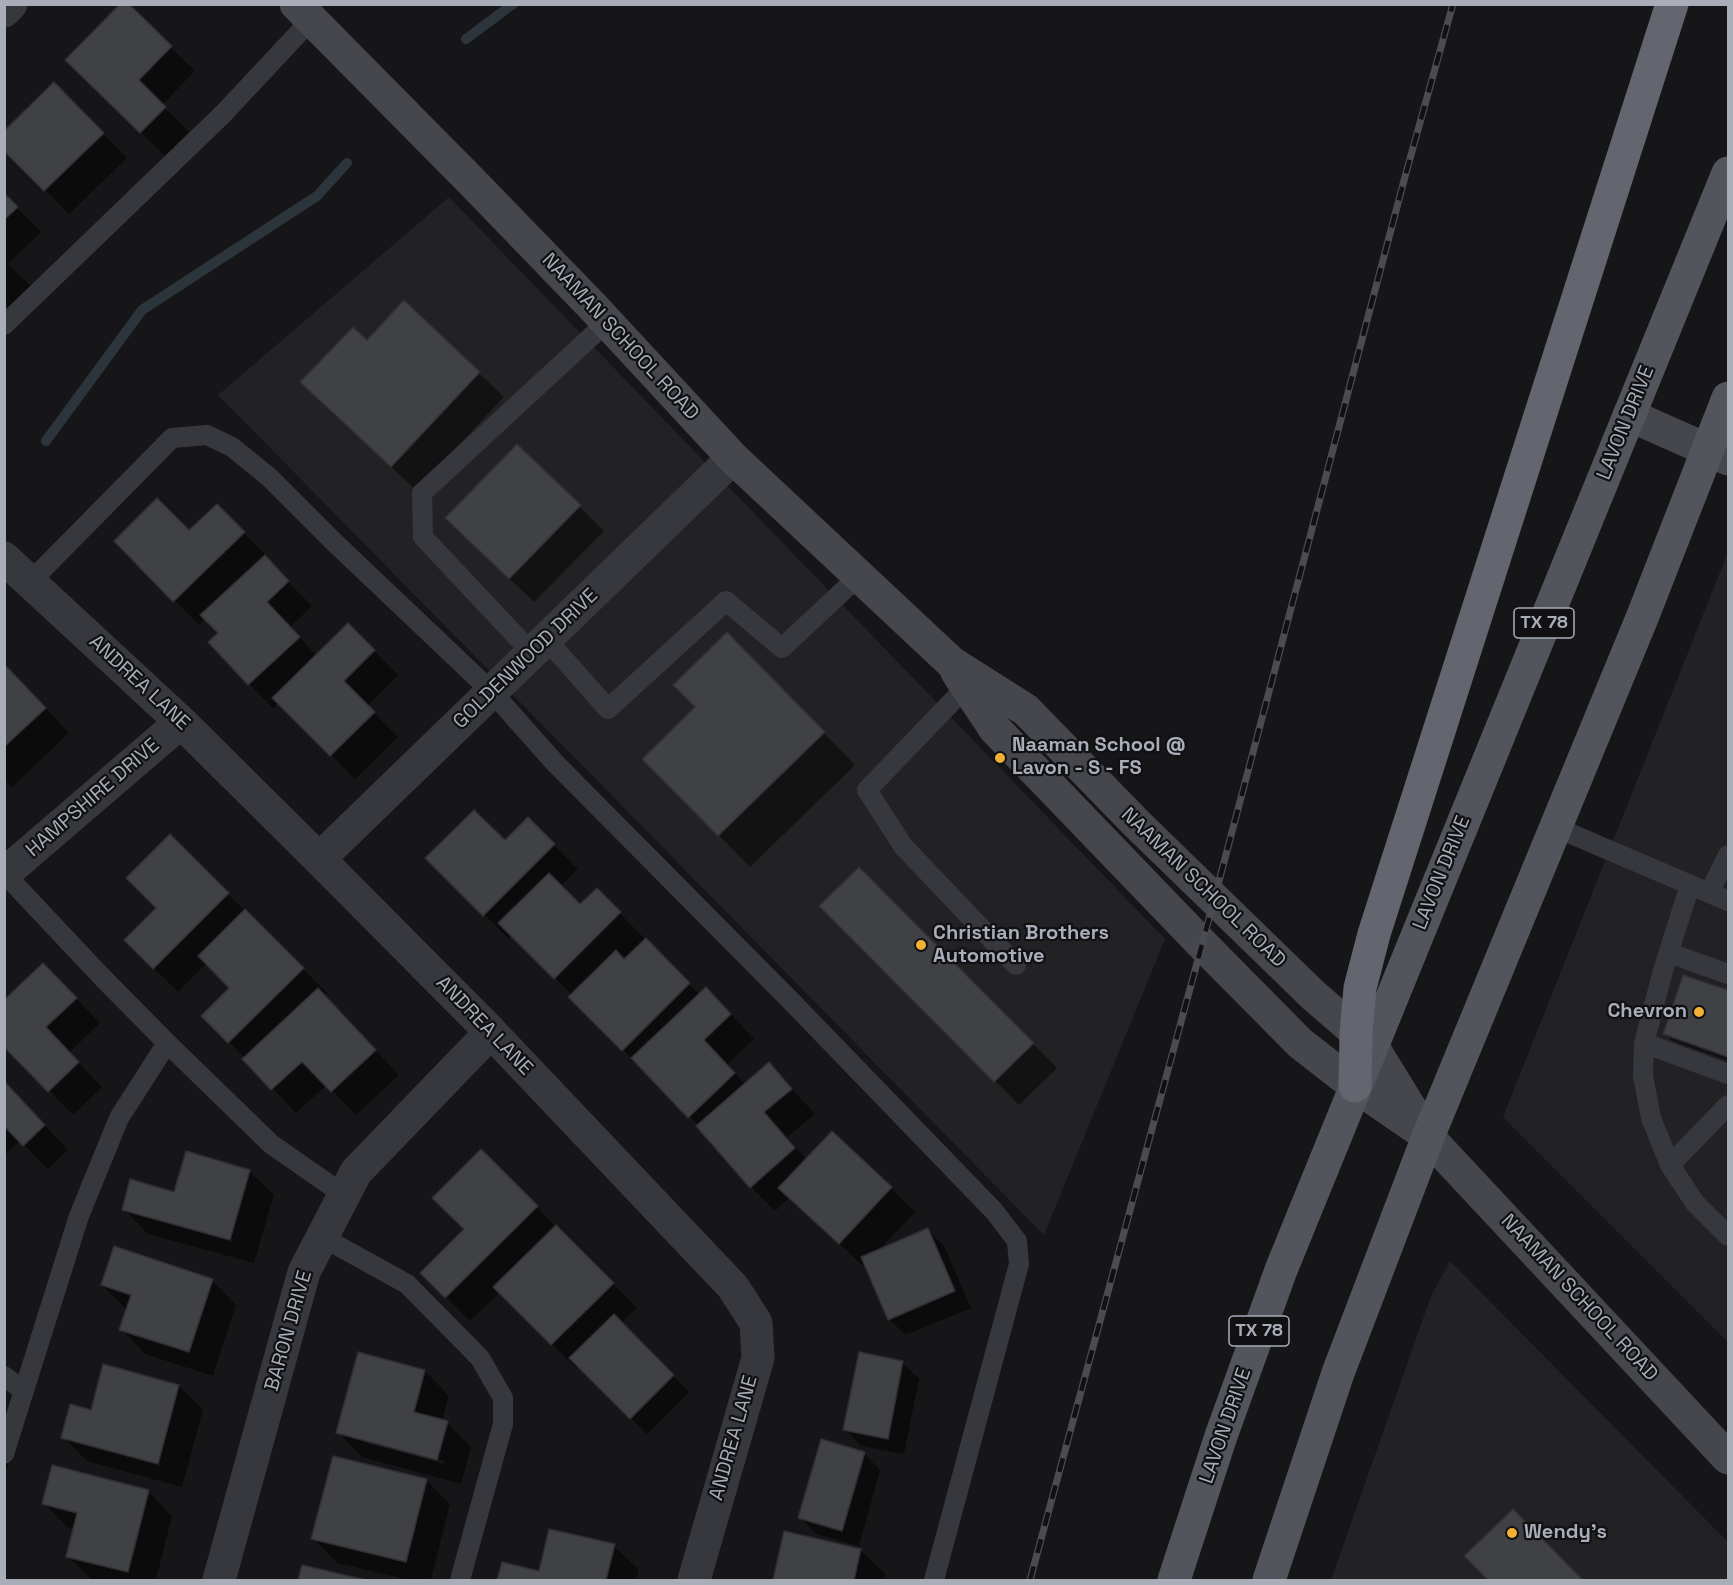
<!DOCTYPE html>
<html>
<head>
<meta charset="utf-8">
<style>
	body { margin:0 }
	#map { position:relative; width:1733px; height:1585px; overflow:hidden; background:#161618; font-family:"Space Grotesk",sans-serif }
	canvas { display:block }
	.frame { position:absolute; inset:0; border:6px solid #a8adb8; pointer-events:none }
</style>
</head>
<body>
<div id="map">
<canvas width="1733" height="1585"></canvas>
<div class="frame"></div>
</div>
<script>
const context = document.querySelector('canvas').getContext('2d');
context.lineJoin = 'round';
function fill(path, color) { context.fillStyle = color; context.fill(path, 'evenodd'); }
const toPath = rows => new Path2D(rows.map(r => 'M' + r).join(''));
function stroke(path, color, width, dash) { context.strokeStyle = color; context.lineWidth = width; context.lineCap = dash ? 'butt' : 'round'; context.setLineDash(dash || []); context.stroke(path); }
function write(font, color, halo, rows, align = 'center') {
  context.font = font + ' "Space Grotesk",sans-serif'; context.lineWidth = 4.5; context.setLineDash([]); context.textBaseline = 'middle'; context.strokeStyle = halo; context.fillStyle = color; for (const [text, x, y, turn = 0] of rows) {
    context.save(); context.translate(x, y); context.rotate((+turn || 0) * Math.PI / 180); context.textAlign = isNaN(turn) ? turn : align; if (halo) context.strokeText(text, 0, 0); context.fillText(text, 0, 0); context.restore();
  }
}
const built = toPath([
	[449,197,1165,939,1044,1235,218,395],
	[1728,552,1728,1342,1503,1117],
	[1450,1261,1728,1542,1728,1580,1331,1580,1431,1296]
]);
const shadow = toPath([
	[127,4,195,71,162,105,189,132,165,156,91,84],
	[54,85,127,158,69,214,4,148],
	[4,195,41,232,8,264,31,286,9,308,4,304],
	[404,302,504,397,416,490,326,407,367,342],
	[517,446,604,531,534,602,471,542],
	[217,506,268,557,266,559,312,606,290,627,317,656,348,625,398,675,367,706,398,737,355,779,279,703,273,708,249,684,210,642,220,633,206,618,199,625,116,541,189,533],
	[758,666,855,765,750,867,644,759,697,707],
	[4,672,32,693,69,733,12,787,4,780],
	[528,819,578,869,560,887,580,907,597,890,700,995,730,1013,754,1039,727,1065,746,1085,769,1064,815,1114,787,1137,807,1160,891,1188,915,1212,878,1251,928,1230,944,1246,971,1308,906,1335,889,1319,866,1264,864,1267,790,1197,775,1211,751,1187,699,1126,571,997,572,995,512,935,509,939,428,858,505,842],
	[170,836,327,993,324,996,399,1075,356,1115,327,1085,296,1113,244,1059,245,1058,203,1016,231,988,207,963,178,992,126,940,158,908],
	[859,869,1057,1068,1019,1105,821,906],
	[43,965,100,1023,69,1053,102,1087,73,1115,4,1045],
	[1684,977,1728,992,1728,1061,1672,1041,1665,1033],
	[4,1082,68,1150,48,1169,20,1141,4,1156],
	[481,1151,637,1308,621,1323,689,1392,647,1434,578,1366,576,1368,500,1292,470,1321,422,1273,466,1229],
	[249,1171,274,1195,254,1263,148,1234,124,1209],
	[212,1280,236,1305,213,1376,145,1354,121,1329,127,1310,102,1285],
	[359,1354,425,1371,449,1396,442,1421,447,1423,471,1447,461,1484,362,1457,338,1432],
	[364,1439,445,1461,444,1464,364,1442],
	[903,1363,919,1379,904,1454,861,1446,845,1429],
	[179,1386,203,1410,182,1487,87,1461,63,1437],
	[4,1445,9,1467,4,1468],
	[864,1453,880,1470,859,1546,816,1534,800,1517],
	[426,1480,450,1504,431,1580,410,1580,337,1563,313,1538],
	[148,1491,172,1516,156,1580,92,1580,68,1557,75,1529,68,1528,44,1503],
	[1513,1511,1581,1580,1490,1580,1466,1556],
	[785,1533,860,1550,885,1574,883,1580,774,1580],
	[614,1546,639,1570,636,1580,499,1580,503,1564,541,1573],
	[303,1567,360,1580,300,1580]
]);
const stream = toPath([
	[466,39,513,4],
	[46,441,142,310,317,196,347,163]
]);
const building = toPath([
	[120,4,129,4,172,46,139,80,166,107,140,133,65,60,120,4],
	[54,82,104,133,44,191,4,151,4,131,54,82],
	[4,193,18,207,4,220,4,193],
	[404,300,480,372,391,467,300,382,353,327,367,340,404,300],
	[517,444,581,505,509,579,445,518,517,444],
	[157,498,189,530,217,504,245,532,173,602,114,541,157,498],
	[265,555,289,581,267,602,300,637,248,685,208,642,218,633,200,615,265,555],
	[348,623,375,650,344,681,375,712,330,756,272,698,348,623],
	[727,632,825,732,718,836,642,759,695,707,673,685,727,632],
	[7,667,46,708,4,747,4,669,7,667],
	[474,810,505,840,528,817,555,844,483,916,425,858,474,810],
	[170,834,229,893,153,969,124,940,156,908,126,878,170,834],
	[859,867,1034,1043,994,1082,819,906,859,867],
	[549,873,580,904,597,888,621,912,554,979,498,923,549,873],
	[245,909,304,968,228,1043,201,1016,229,988,198,956,245,909],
	[646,938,690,983,622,1051,568,997,616,950,624,959,646,938],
	[43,963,77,998,46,1027,79,1062,48,1092,4,1047,4,1000,43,963],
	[1683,975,1728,990,1728,1057,1663,1034,1683,975],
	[706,987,731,1014,704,1040,735,1073,688,1118,631,1058,706,987],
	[318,988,376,1050,331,1092,302,1062,271,1090,242,1059,318,988],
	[769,1062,792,1089,764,1112,795,1148,750,1188,696,1126,769,1062],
	[4,1081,45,1125,23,1146,4,1126,4,1081],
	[832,1131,892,1187,839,1244,778,1188,832,1131],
	[481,1149,538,1206,445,1298,420,1273,464,1229,432,1198,481,1149],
	[186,1151,250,1170,230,1240,122,1210,130,1179,174,1192,186,1151],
	[556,1225,614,1283,551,1345,493,1287,556,1225],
	[928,1228,955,1291,888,1320,861,1257,928,1228],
	[114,1246,213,1279,189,1352,119,1330,131,1295,101,1285,114,1246],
	[614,1314,674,1375,630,1419,569,1358,614,1314],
	[358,1352,425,1370,414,1412,448,1421,437,1460,336,1433,358,1352],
	[859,1352,903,1361,888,1439,843,1430,859,1352],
	[103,1364,179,1385,158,1464,61,1438,70,1404,91,1410,103,1364],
	[821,1439,865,1452,842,1531,798,1518,821,1439],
	[333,1456,427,1479,406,1562,311,1539,333,1456],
	[52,1465,149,1490,128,1572,66,1557,77,1513,42,1504,52,1465],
	[1513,1509,1583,1580,1488,1580,1464,1556,1513,1509],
	[549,1529,615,1544,606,1580,497,1580,502,1562,539,1571,549,1529],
	[784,1531,861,1549,854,1580,773,1580,784,1531],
	[302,1565,366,1580,298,1580,302,1565]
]);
const lane = toPath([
	[4,325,223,114,311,20],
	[30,582,172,438,207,435,232,447,269,477,334,542,492,692,555,763,791,1001,994,1211,1017,1241,1019,1264,934,1580],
	[546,639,608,709,726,601,782,648,859,576],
	[532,653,423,537,422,493,607,322],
	[967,686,867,790,903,846,1016,965],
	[1555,827,1728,901],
	[5,874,100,975,167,1043,271,1144,344,1195],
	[1690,885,1664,967,1644,1043,1643,1076,1651,1118,1670,1165,1695,1203,1728,1236],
	[1709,893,1728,855],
	[1669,953,1728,974],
	[1644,1043,1728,1074],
	[1670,1165,1728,1105],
	[322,1237,407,1284,480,1358,503,1398,503,1424,460,1580],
	[4,1376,24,1391],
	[4,1454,79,1216,119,1118,167,1043]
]);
const street = toPath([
	[4,11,11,4],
	[4,558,181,722,319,859,491,1032,733,1287,756,1323,758,1358,694,1580],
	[319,859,733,458],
	[4,874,181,722],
	[219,1580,304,1272,356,1172,491,1032]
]);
const secondary = toPath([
	[296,4,474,184,594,308,733,458,952,663,1026,710,1136,823,1313,995,1372,1046,1428,1137,1728,1458],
	[1629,415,1728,459],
	[957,672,995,729,1202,944,1300,1043,1355,1086,1419,1130]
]);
const primary = toPath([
	[1174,1580,1221,1436,1281,1270,1728,173],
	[1269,1580,1338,1373,1428,1137,1642,618,1728,398]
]);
const highway = toPath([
	[1355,1086,1356,1033,1360,988,1374,934,1672,4]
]);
const rail = toPath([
	[1030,1580,1214,900,1406,173,1453,4]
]);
const markers = [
	[1000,758,6,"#f2b134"],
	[921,945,6,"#f2b134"],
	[1699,1012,6,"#f2b134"],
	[1512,1533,6,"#f2b134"]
];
const shields = [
	[1544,623,60],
	[1259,1331,60]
];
const shieldNames = [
	["TX 78",1544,623],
	["TX 78",1259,1331]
];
const streetNames = [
	["NAAMAN SCHOOL ROAD",620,337,47],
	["LAVON DRIVE",1626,423,-68],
	["GOLDENWOOD DRIVE",526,659,-44],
	["ANDREA LANE",139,683,43],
	["HAMPSHIRE DRIVE",93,798,-41],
	["LAVON DRIVE",1442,873,-68],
	["NAAMAN SCHOOL ROAD",1203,888,44],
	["ANDREA LANE",484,1026,46],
	["NAAMAN SCHOOL ROAD",1579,1298,47],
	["BARON DRIVE",289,1331,-74],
	["LAVON DRIVE",1226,1426,-71],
	["ANDREA LANE",734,1438,-74]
];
const poiNames = [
	["Naaman School @",1012,746],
	["Lavon - S - FS",1012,769],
	["Christian Brothers",933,934],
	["Automotive",933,957],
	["Chevron",1687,1012,"right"],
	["Wendy's",1524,1533]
];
fill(built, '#222225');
fill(shadow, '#0007');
stroke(stream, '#2c353c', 10);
fill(building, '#404145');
stroke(building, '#303034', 1.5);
stroke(lane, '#37383d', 20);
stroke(street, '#37383d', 33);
stroke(secondary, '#45474d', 33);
stroke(primary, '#53555c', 33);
stroke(highway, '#63666e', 33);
stroke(rail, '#4a4c52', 7);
stroke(rail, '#111113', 4.5, [14]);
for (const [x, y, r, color] of markers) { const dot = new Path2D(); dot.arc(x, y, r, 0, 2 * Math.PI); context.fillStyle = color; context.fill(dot); stroke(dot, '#111113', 2); }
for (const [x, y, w] of shields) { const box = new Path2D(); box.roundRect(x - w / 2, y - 15, w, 30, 4.5); context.fillStyle = '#111113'; context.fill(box); stroke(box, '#a8adb8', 1.5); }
write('bold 18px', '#a8adb8', null, shieldNames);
write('20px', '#a8adb8', '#111113', streetNames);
write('bold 20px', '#a8adb8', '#111113', poiNames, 'left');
</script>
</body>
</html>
